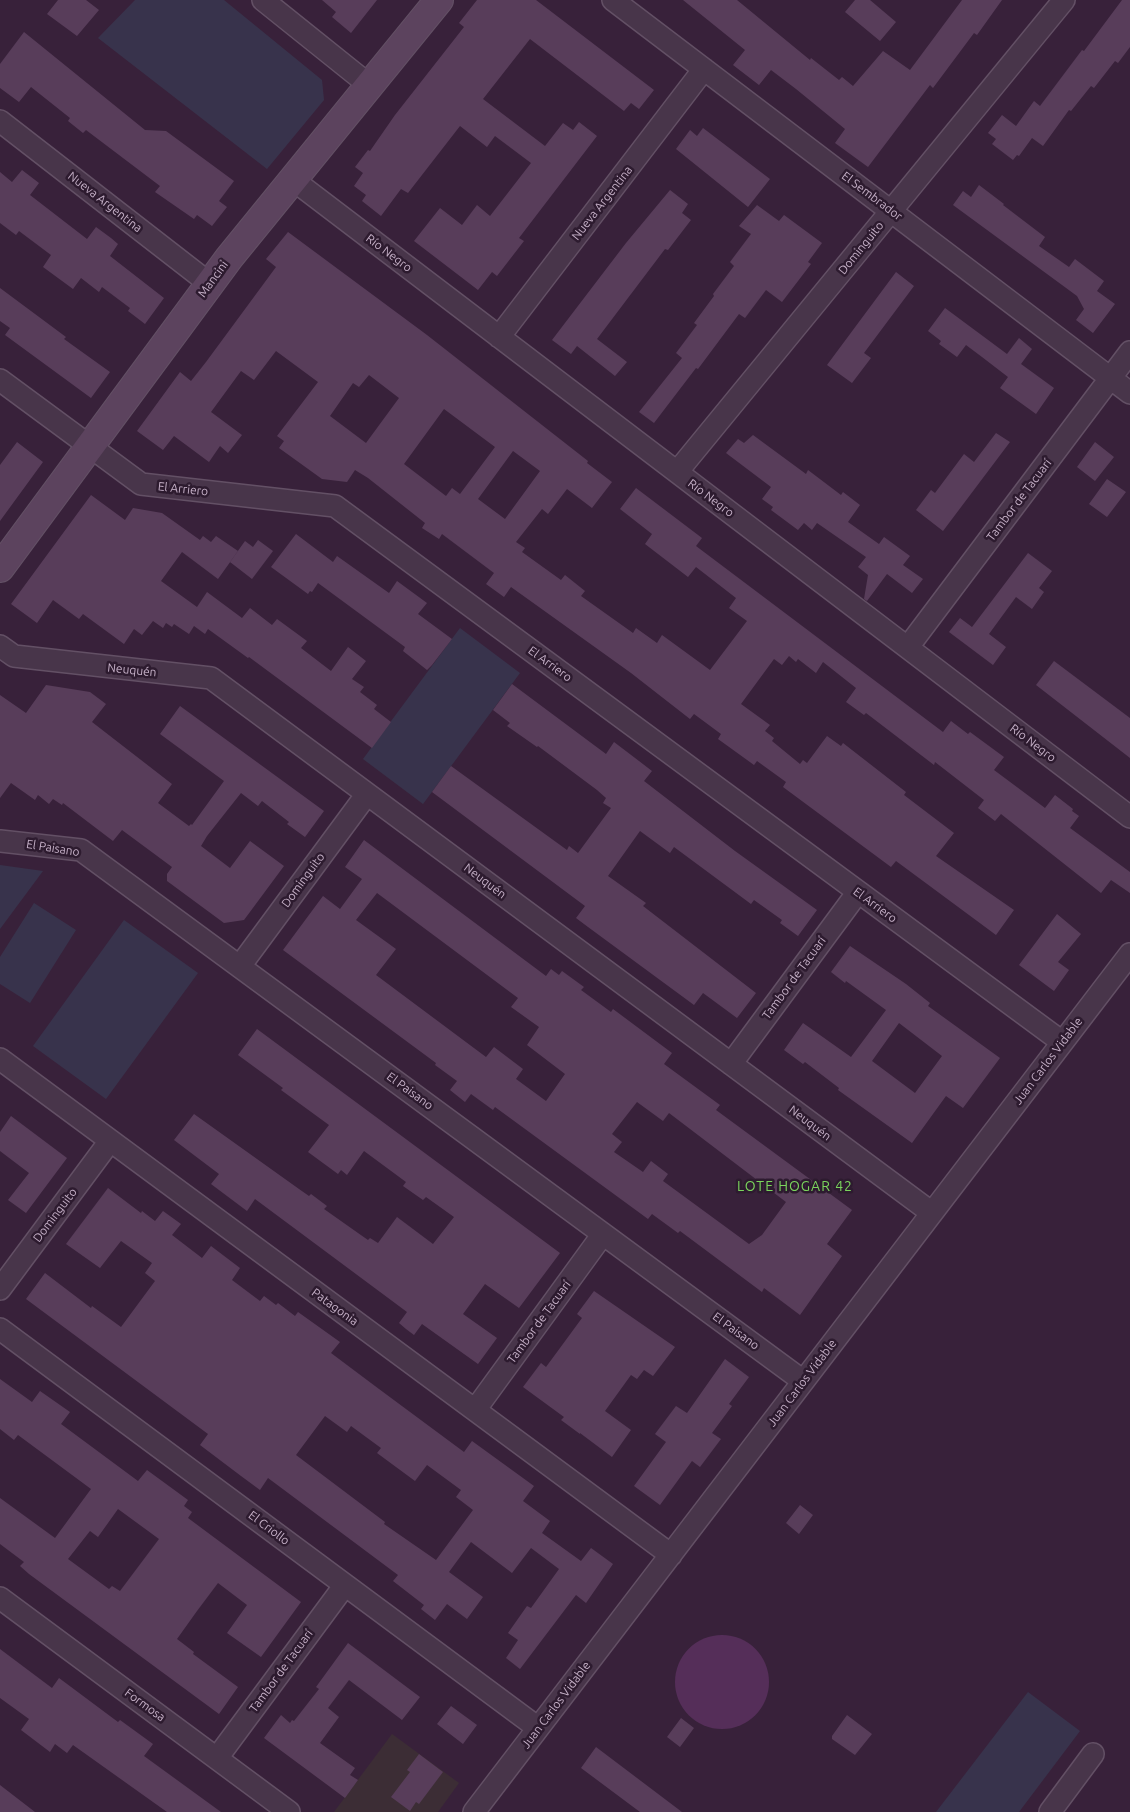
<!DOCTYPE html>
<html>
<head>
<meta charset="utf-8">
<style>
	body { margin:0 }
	canvas { display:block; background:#38213a }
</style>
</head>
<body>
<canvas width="1130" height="1812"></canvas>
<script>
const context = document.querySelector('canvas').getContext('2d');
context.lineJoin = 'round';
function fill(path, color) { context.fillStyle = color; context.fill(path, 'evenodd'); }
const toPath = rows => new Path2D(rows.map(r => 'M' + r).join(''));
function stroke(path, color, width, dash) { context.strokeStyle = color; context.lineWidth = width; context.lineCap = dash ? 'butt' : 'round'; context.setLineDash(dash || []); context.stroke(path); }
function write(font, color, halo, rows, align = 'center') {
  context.font = font + ' Ubuntu,sans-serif'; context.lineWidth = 5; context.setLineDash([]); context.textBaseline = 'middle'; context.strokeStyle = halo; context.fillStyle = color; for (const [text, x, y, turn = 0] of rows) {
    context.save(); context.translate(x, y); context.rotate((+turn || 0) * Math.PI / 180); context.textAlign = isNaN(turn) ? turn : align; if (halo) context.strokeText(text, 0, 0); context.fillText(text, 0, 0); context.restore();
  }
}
const medical = toPath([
	[392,1734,459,1783,438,1812,334,1812]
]);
const green = toPath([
	[135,0,224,0,322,80,324,100,267,169,98,38],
	[460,628,520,673,423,804,363,759],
	[0,865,43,871,0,929],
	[34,903,76,930,30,1003,0,984,0,957],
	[124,920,198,973,106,1099,33,1046],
	[1028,1692,1080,1731,1019,1812,936,1812]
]);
const water = toPath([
	'675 1682a47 47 0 1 1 94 0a47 47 0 1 1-94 0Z'
]);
const building = toPath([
	[58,0,86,0,99,10,77,36,47,14],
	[322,0,377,0,351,33,332,17,336,12],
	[477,0,536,0,654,90,639,109,631,103,624,111,530,39,483,99,545,146,563,123,573,130,579,122,597,136,519,238,524,241,497,276,492,272,478,290,414,241,440,208,462,225,477,205,490,216,531,163,495,136,487,147,460,126,408,193,401,189,381,216,362,201,366,195,354,186,363,173,355,167,368,150,370,151,395,115,464,27,459,23],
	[683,0,737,0,810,60,811,58,839,80,842,77,853,86,883,51,910,70,962,0,1002,0,977,35,974,33,933,88,930,85,868,167,835,143,845,129,796,89,771,70,759,85,733,65,745,50],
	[855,0,870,0,896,22,880,41,845,12],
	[1122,0,1130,0,1130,47,1118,63,1115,61,1094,88,1091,86,1071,111,1069,110,1043,146,1032,138,1019,156,1017,155,1013,160,992,144,996,139,988,133,1002,115,1016,126,1034,101,1040,106,1082,50,1084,51],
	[24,32,145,130,166,131,234,181,219,201,227,207,212,226,197,215,194,219,155,192,160,186,86,130,83,133,68,121,70,118,31,87,19,102,0,88,0,64],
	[703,128,770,179,748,207,676,149,690,130,697,136],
	[22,170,39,183,30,195,87,239,96,227,111,238,118,244,110,256,164,298,145,324,128,311,130,308,102,287,99,292,81,278,73,289,43,267,51,255,19,231,16,235,0,223,0,172,12,182],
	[979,185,1004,204,1003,205,1045,237,1039,246,1069,267,1075,259,1104,281,1097,291,1115,304,1093,333,1076,320,1084,309,1077,296,953,205,963,191,971,197],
	[670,190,688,204,682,213,691,220,668,250,665,249,597,339,627,362,615,376,577,346,571,354,552,340,626,243],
	[757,205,779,221,784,215,822,243,808,262,811,264,782,302,766,290,745,318,739,314,698,369,696,368,654,423,639,412,682,358,676,353,697,325,694,323,714,296,713,294,734,266,730,262,751,234,739,226],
	[288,232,427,335,588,461,587,463,612,482,592,508,567,489,548,514,542,509,516,542,525,548,522,552,561,580,565,575,585,591,581,596,633,633,636,628,657,643,662,635,710,670,747,621,729,608,736,598,696,567,688,577,645,544,652,534,620,509,636,488,702,538,696,546,943,732,951,721,968,734,970,732,1004,757,994,770,1045,808,1055,795,1073,809,1072,811,1079,816,1070,828,1130,872,1130,893,1111,880,1101,893,1001,814,995,821,978,808,984,800,935,762,934,765,866,713,864,715,846,702,856,688,823,662,816,673,798,659,796,662,789,656,782,665,774,659,741,704,770,725,765,731,774,738,772,741,800,764,803,760,807,763,827,736,841,746,843,743,906,792,904,795,954,833,936,856,1014,910,996,935,896,861,891,867,783,787,786,782,757,761,754,765,718,739,721,734,694,714,690,719,631,673,511,587,504,597,486,584,494,573,442,534,439,539,422,528,425,523,368,478,355,470,347,482,322,479,279,448,284,441,277,436,318,382,276,351,254,380,241,371,211,412,242,435,228,453,220,446,209,462,174,436,163,450,137,431,180,372,191,381,206,362,276,267,266,259],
	[369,375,399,398,366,443,330,416,353,383,359,387],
	[444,409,495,447,460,494,452,488,446,496,404,464],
	[513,451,540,471,505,519,478,499],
	[896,272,914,286,864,353,871,358,852,383,827,365],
	[0,288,66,337,64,339,110,372,91,398,5,335,10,328,0,321],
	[945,308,1007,354,1019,338,1032,349,1021,364,1054,388,1036,414,1000,388,1008,377,982,357,966,345,957,357,939,344,941,341,928,331],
	[996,433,1010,442,943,531,916,510,931,490,935,493,964,454,974,462],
	[753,435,806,474,808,470,841,495,843,492,860,505,848,522,879,544,884,537,910,556,903,565,923,579,912,593,887,574,867,601,864,599,868,575,858,567,866,557,817,523,812,530,804,523,798,530,771,510,773,507,762,499,771,487,726,453,738,439,744,443],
	[17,442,43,462,0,521,0,465],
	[1095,442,1114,457,1095,481,1077,467],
	[1107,479,1126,492,1107,517,1089,504],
	[91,495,125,520,133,508,162,513,200,540,203,536,211,542,216,536,238,551,218,579,182,552,161,581,197,607,207,592,242,618,250,608,272,625,277,619,307,641,301,648,331,671,348,647,366,661,352,679,364,687,360,692,377,705,374,709,391,722,372,748,249,657,248,658,208,629,205,634,194,626,189,634,174,624,172,627,166,623,163,628,153,621,142,635,134,629,124,644,83,614,79,619,53,600,37,623,11,604],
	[296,534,333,562,337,556,389,593,397,581,427,603,418,614,452,639,432,665,427,670,403,651,405,647,318,583,312,592,310,591,308,594,271,567],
	[258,540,273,551,252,579,230,562,245,541,253,547],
	[1028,553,1052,571,1039,588,1044,592,1032,609,1016,597,989,634,1006,647,993,665,949,632,960,618,972,627],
	[1054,661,1130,718,1130,758,1036,685],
	[512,684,606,754,614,742,639,761,652,771,644,781,735,851,817,910,798,936,780,923,782,920,754,900,751,904,674,847,670,853,640,831,608,876,646,903,643,906,756,993,737,1018,703,993,694,1005,588,927,576,918,585,906,432,792,451,766,567,850,569,846,578,853,611,808,603,803,606,798,597,790,538,746,537,747,507,726,510,723,493,710],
	[46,685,90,692,106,704,92,722,172,784,158,803,189,826,191,824,192,825,224,781,160,734,180,706,324,811,305,837,287,824,289,822,262,801,258,806,241,793,207,836,201,846,230,868,250,841,284,866,244,920,224,923,167,881,167,874,172,867,122,830,113,841,63,803,62,805,53,799,49,804,38,795,35,800,11,783,0,798,0,695,26,713],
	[364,840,546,976,551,969,559,975,562,971,584,987,581,990,611,1012,613,1009,672,1053,664,1064,720,1105,716,1110,852,1210,827,1244,842,1256,800,1315,764,1288,762,1292,680,1231,678,1233,652,1214,648,1219,495,1107,493,1110,471,1094,465,1102,450,1090,457,1081,435,1065,436,1063,283,950,323,896,340,909,362,879,345,867],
	[377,893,518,998,511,1007,539,1027,527,1045,565,1074,546,1101,516,1079,523,1069,494,1047,486,1057,376,975,396,949,356,920],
	[637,1102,663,1121,669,1113,786,1202,762,1235,749,1244,663,1181,668,1174,651,1161,643,1172,614,1152,622,1142,612,1134],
	[1057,914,1081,934,1058,962,1069,970,1054,991,1019,965],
	[850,946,906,984,930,1003,928,1006,1000,1058,963,1108,946,1096,912,1143,838,1090,839,1088,805,1062,803,1064,784,1050,803,1023,851,1057,886,1010,846,981,845,983,831,972],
	[899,1023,942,1056,915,1093,872,1061],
	[257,1029,560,1253,519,1308,485,1284,463,1314,497,1338,478,1364,422,1324,414,1335,406,1329,399,1323,407,1312,255,1199,247,1211,211,1184,219,1174,174,1140,194,1114,299,1189,309,1196,311,1194,327,1206,324,1209,358,1233,368,1240,370,1238,378,1243,397,1217,433,1244,454,1217,426,1197,423,1200,403,1186,406,1182,364,1151,347,1175,341,1170,338,1174,308,1152,329,1125,281,1090,283,1088,238,1055],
	[11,1116,67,1158,26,1213,8,1200,29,1173,0,1151,0,1132],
	[108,1188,141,1213,142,1211,155,1221,163,1211,181,1224,172,1235,202,1258,211,1246,240,1268,232,1280,260,1301,264,1296,276,1305,278,1303,295,1316,298,1312,340,1342,331,1353,379,1389,464,1452,472,1441,534,1486,523,1501,550,1521,542,1533,581,1561,591,1548,613,1564,586,1603,576,1595,520,1669,506,1658,518,1640,508,1633,527,1606,531,1608,559,1569,531,1548,512,1573,471,1542,449,1572,483,1597,467,1619,447,1604,435,1620,421,1609,424,1605,393,1581,398,1575,268,1478,260,1490,241,1476,200,1445,208,1434,26,1299,45,1273,91,1308,92,1306,121,1327,155,1281,145,1273,152,1263,121,1241,100,1268,66,1244],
	[325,1416,347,1432,351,1426,381,1448,377,1453,415,1481,427,1465,461,1490,456,1497,473,1510,436,1560,384,1524,385,1522,296,1455],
	[594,1291,675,1347,653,1376,644,1370,637,1379,631,1375,605,1411,631,1430,612,1457,580,1433,580,1434,561,1420,564,1417,523,1387,541,1363,546,1367,560,1348,582,1318,577,1314],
	[725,1359,749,1377,729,1404,732,1406,712,1433,721,1439,700,1467,692,1461,660,1505,634,1486,666,1442,655,1434,676,1406,687,1413],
	[0,1379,32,1402,40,1391,70,1412,61,1424,138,1481,147,1470,188,1500,184,1506,192,1512,188,1518,301,1602,261,1657,227,1633,247,1605,218,1583,197,1611,177,1639,194,1652,193,1654,238,1687,219,1714,29,1574,20,1566,24,1562,0,1544,0,1498,55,1538,91,1489,18,1435,14,1440,0,1429],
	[118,1509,159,1539,120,1591,112,1586,109,1589,68,1559,90,1531,98,1537],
	[800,1505,813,1515,799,1534,786,1523],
	[348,1643,420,1697,402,1720,349,1680,328,1708,339,1717,320,1743,355,1768,350,1775,358,1780,345,1798,264,1738,281,1715,290,1723,292,1720,294,1721,319,1689,316,1687],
	[0,1649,52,1688,59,1678,118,1722,120,1720,153,1744,144,1756,221,1812,167,1812,73,1745,67,1753,55,1744,50,1752,21,1730,29,1719,0,1698],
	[451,1706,477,1725,463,1744,437,1724],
	[847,1715,872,1734,855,1755,832,1739,832,1736],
	[681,1718,694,1728,680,1747,667,1737],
	[596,1747,682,1812,640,1812,581,1768],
	[419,1754,443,1772,419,1804,416,1802,410,1811,391,1797,410,1772,407,1770],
	[0,1785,35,1812,0,1812]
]);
const street = toPath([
	[263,0,369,85],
	[613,0,1130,393],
	[0,121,210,284],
	[292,179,1130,817],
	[499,337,704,69],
	[0,380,141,484,335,506,1062,1042],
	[677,472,1064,0],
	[0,646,14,656,211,678,932,1213],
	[908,647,1130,352],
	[0,841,81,850,803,1381],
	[240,966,367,794],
	[0,1059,671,1555],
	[731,1064,858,892],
	[0,1289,110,1141],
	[0,1329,538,1728],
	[475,1410,603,1234],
	[0,1598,289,1812],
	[217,1758,345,1585],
	[474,1812,1130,954],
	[1050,1812,1093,1754]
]);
const secondary = toPath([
	[0,568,229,258,439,0]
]);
const streetNames = [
	["El Sembrador",872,196,37],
	["Nueva Argentina",105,202,38],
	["Nueva Argentina",602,203,-52],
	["Dominguito",861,248,-51],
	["Río Negro",389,253,37],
	["Mancini",213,279,-54],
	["El Arriero",183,489,6],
	["Río Negro",711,498,37],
	["Tambor de Tacuarí",1019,500,-53],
	["El Arriero",550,664,36],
	["Neuquén",132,670,6],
	["Río Negro",1033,743,37],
	["El Paisano",53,848,9],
	["Dominguito",303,880,-54],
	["Neuquén",485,881,37],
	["El Arriero",875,905,36],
	["Tambor de Tacuarí",794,978,-54],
	["Juan Carlos Vidable",1048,1061,-53],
	["El Paisano",410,1091,36],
	["Neuquén",810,1123,37],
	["Dominguito",55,1215,-53],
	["Patagonia",335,1307,36],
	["Tambor de Tacuarí",539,1322,-54],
	["El Paisano",736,1331,36],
	["Juan Carlos Vidable",802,1383,-53],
	["El Criollo",269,1528,37],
	["Tambor de Tacuarí",281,1671,-54],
	["Formosa",145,1705,36],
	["Juan Carlos Vidable",556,1705,-53]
];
const neighbourhoodNames = [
	["LOTE HOGAR 42",795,1186]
];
fill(medical, '#3c2d35');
fill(green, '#38334c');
fill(water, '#552e59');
fill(building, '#583d5a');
stroke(street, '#635065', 24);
stroke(secondary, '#635065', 30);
stroke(street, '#48354a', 21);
stroke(secondary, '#5c435e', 28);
write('12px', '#c5b0c7', '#2d1b2f', streetNames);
context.letterSpacing = '1px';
write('14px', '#7bd55d', '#2d1b2f', neighbourhoodNames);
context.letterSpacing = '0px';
</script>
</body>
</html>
